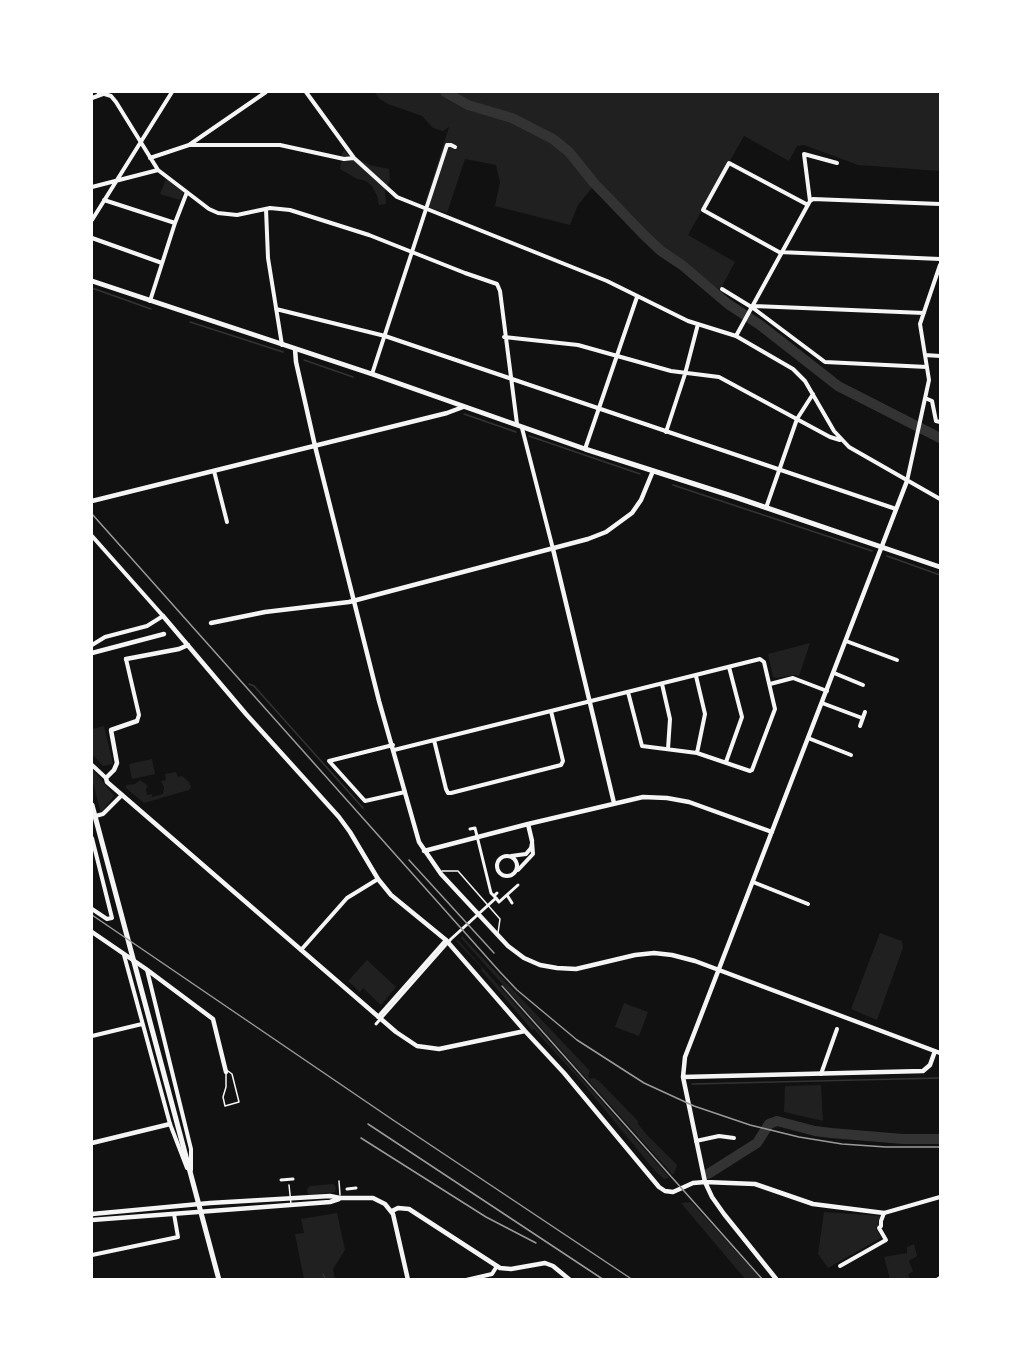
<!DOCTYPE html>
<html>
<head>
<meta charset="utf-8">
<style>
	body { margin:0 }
	#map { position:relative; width:1032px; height:1371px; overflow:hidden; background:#111; font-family:"Public Sans",sans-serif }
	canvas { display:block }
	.frame { position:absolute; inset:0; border:93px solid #fff; pointer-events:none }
</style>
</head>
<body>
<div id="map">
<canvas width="1032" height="1371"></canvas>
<div class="frame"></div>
</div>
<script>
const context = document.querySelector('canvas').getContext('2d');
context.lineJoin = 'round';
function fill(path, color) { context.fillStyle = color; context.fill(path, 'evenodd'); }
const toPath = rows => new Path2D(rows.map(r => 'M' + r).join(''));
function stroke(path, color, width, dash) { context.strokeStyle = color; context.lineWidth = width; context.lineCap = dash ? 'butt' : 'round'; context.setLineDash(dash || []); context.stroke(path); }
const green = toPath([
	[374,92,940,92,940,171,858,165,804,145,797,146,789,161,744,136,688,235,735,262,720,290,662,247,631,219,597,182,578,205,570,225,495,206,500,182,496,165,465,159,447,213,424,206,449,127,443,131,433,128,422,116,388,104,380,99],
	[344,150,349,156,352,156,370,165,389,169,390,181,385,189,386,204,379,205,377,196,372,186,366,181,357,179,340,169,341,162,345,159,341,157],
	[166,179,184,191,180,200,160,194],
	[810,643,799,676,794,675,776,678,773,677,768,654],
	[104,726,113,764,103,766,92,754,92,729],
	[152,759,155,774,132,779,129,764],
	[92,768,114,796,101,813,92,779],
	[176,772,178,777,182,776,189,782,191,787,189,790,144,803,126,788,126,785,135,784,140,780,148,786,146,789,147,795,152,794,152,797,163,794,164,787,161,781,166,780,165,774],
	[880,933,902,941,903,948,877,1020,851,1009],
	[462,936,590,1071,588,1076,590,1079,594,1078,599,1081,638,1121,638,1124,646,1134,677,1165,674,1174,672,1174,461,938],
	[458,940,669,1177,668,1178,664,1179,655,1171,582,1082,534,1029,532,1030,481,970,482,968,456,941],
	[367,960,396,987,381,1005,363,988,360,992,348,981],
	[624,1003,648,1012,639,1036,615,1027],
	[821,1085,823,1121,784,1112,785,1086],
	[333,1184,336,1187,335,1192,308,1195,307,1189,310,1186],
	[691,1202,752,1269,761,1279,745,1279,681,1203],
	[824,1212,881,1216,878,1221,879,1224,876,1228,881,1238,828,1268,818,1254],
	[337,1213,345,1250,333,1269,335,1279,304,1279,295,1234,304,1233,301,1219],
	[914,1244,917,1256,909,1261,913,1271,908,1275,910,1279,890,1279,884,1257,907,1253,907,1247]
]);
const stream = toPath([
	[92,288,151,309],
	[190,322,283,352],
	[304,360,353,377],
	[464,414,516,432],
	[529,436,640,474],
	[673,485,872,551],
	[887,556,940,575],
	[249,684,254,686,363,808],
	[692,1084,940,1078],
	[323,1274,326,1280]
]);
const river = toPath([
	[445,92,468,105,512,118,553,139,569,152,594,183,644,235,661,251,682,265,728,304,760,325,838,386,940,438],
	[708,1174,757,1143,769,1124,777,1121,815,1131,831,1133,903,1139,940,1139]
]);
const service = toPath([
	[442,871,458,871,500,919,498,933],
	[226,1073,226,1087,223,1097,225,1106,239,1102,232,1074,228,1071],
	[339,1181,340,1195],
	[289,1185,291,1204]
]);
const pedestrian = toPath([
	[470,829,475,828,491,893,494,896],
	[507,895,512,903],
	[496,898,499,902,518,885],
	[376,1024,451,939,496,898,494,896,497,893],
	[281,1180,293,1179],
	[347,1189,356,1188]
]);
const minor = toPath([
	[98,92,111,96,116,102,158,170,209,209,218,213,237,215,270,208,290,210,369,235,465,273,497,284,500,291,517,424],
	[306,92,354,158,397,197,607,281,688,321,736,336,793,369,805,381,834,431,849,447,940,499],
	[92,98,103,94],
	[189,145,280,145,344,159,354,158],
	[150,158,189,145,266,92],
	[92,187,158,170],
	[104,200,175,223],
	[810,201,813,199,940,204],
	[808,205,729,163,703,210,779,252,940,259],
	[266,209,268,258,282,345],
	[92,220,172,92],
	[92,238,162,263],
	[722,289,753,308,825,362,927,367],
	[150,301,175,223,187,192],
	[754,306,924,313],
	[276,309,385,336,896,509],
	[736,336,810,201,804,154,837,163],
	[504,337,578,345,671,371,719,377,830,437,840,440],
	[925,355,940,356],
	[372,374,447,145,451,145,455,147],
	[925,398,932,401,936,421,940,422],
	[522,428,553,549],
	[666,432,685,374,698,324],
	[585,449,637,297],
	[214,471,227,522],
	[907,481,929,380,920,324,940,265],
	[766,508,797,419,813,394],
	[92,536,163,616,147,626,105,637,92,645],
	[846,641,897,660],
	[126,659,139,715,137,721],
	[834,673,863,685],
	[696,676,705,714,697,753],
	[662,684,670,719,668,749],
	[770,684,793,678,827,691],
	[822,703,862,718],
	[860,726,865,712],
	[808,738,851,755],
	[434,740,446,789,448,793,451,793,561,765,563,761,551,711],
	[393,745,329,761,365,801,405,792],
	[394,750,760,659,764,662,775,709,752,770,750,771,697,753,642,746,628,692],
	[726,762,742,717,729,667],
	[92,765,106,778],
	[92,817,103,814,122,795],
	[92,838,112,918,107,919,92,909],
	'497 866a10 10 0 1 1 20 0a10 10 0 1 1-20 0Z',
	[511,856,526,854,531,848,532,843],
	[518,870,533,854,532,841],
	[753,882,808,904],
	[301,950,347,898,378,879],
	[124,955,170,1124,187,1168],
	[147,970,191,1149,191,1170],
	[378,1017,446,940],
	[92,1036,142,1024],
	[821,1074,837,1029],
	[696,1141,719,1136,734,1138],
	[92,1255,178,1237,174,1214],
	[840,1266,886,1240,879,1228,881,1226,881,1221,884,1213,940,1197],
	[466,1280,492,1274,497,1266],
	[937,1280,940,1278]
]);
const tertiary = toPath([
	[295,349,296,362,315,446,379,701,419,842,441,874,508,946,524,958,540,965,557,968,576,969,635,955,654,953,672,955,695,961,940,1053],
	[92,501,447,413,463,407],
	[553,549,614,803],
	[163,616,246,714,339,817,350,832,378,879,391,895,446,940,525,1031,564,1073,659,1187,665,1191,673,1192,693,1183,705,1182,755,1184,813,1204,884,1213],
	[211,623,265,612,349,602,588,539,606,532,632,513,641,500,653,471],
	[92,653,164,634],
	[126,659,179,649,188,645],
	[137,721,111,730,117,763,114,770,106,778,107,782,396,1032,417,1046,439,1049,525,1031],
	[528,824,532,841],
	[424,851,528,824,643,797,667,798,689,802,772,832],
	[92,932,146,969,213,1019,226,1072],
	[683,1077,923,1071,930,1065,935,1051],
	[92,1143,170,1124],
	[392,1211,398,1208,409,1209,500,1268,511,1269,545,1263,553,1266,570,1280],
	[92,1214,210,1203,330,1196,340,1198,373,1198,385,1204,393,1214,408,1280],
	[92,1220,330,1202,339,1199],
	[777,1280,724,1214,712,1197,705,1182,683,1077,685,1057,907,481]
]);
const primary = toPath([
	[92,281,372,374,585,449,735,497,940,567],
	[92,805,219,1280]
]);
const rail = toPath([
	[92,514,500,972,517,990,577,1040,644,1083,694,1106,750,1125,799,1137,842,1144,886,1147,940,1147],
	[409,860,494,953],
	[92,915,393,1120,633,1280],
	[502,986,763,1280],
	[368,1124,604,1280],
	[361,1138,486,1217,536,1243]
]);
fill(green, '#202020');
stroke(stream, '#333', 1.5);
stroke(river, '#333', 10);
stroke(service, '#f5f5f5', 1.5);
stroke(pedestrian, '#f5f5f5', 3);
stroke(minor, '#f5f5f5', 4);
stroke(tertiary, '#f5f5f5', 4.5);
stroke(primary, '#f5f5f5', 5);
stroke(rail, '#9a9a9a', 1.5);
</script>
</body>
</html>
